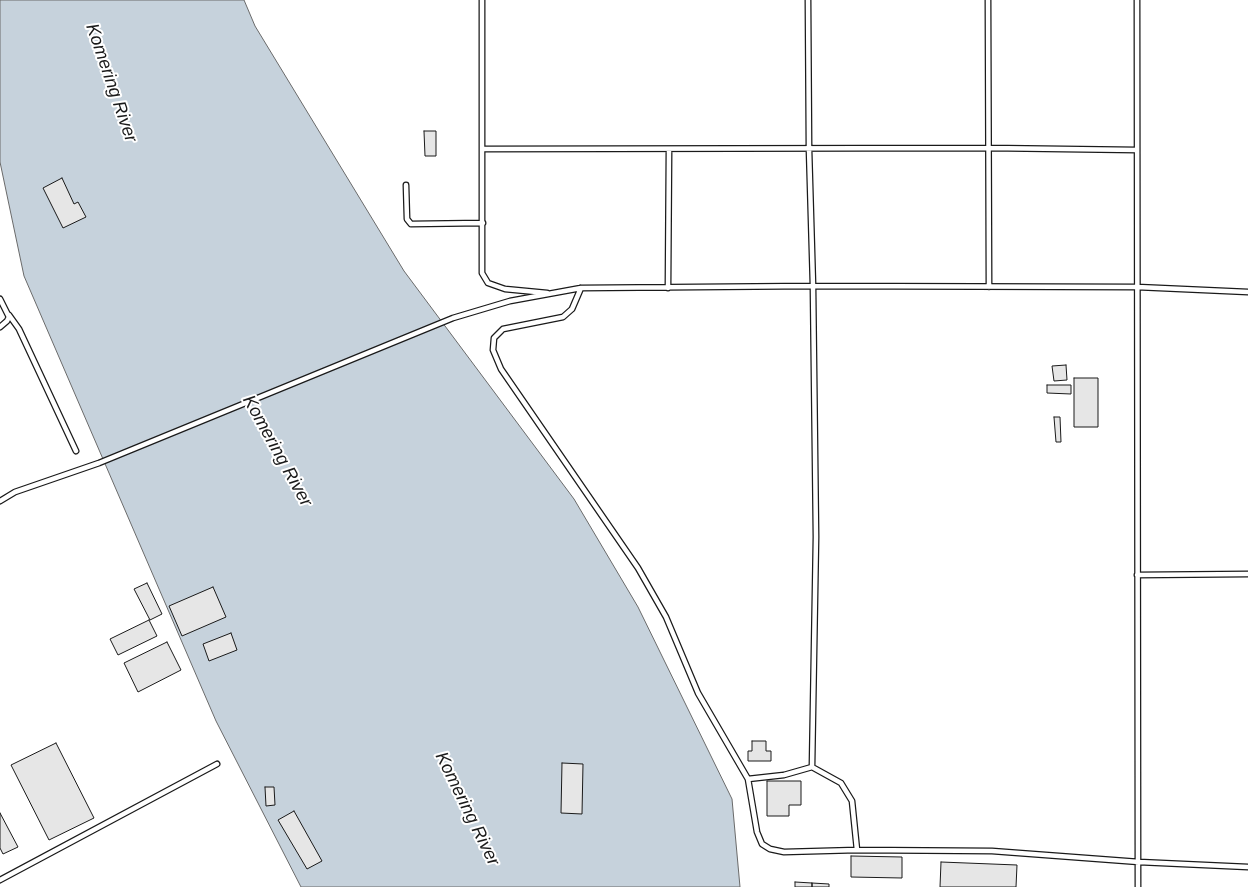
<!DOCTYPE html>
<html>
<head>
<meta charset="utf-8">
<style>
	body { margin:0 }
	canvas { display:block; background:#fff }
</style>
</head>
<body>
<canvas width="1248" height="887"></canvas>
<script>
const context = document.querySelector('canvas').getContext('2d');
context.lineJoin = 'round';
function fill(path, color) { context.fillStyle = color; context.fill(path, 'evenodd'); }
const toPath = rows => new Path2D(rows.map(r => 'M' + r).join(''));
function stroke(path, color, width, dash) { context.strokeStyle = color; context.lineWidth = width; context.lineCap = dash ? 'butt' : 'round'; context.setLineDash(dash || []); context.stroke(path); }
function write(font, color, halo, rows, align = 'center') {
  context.font = font + ' Arial,sans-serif'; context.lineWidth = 4; context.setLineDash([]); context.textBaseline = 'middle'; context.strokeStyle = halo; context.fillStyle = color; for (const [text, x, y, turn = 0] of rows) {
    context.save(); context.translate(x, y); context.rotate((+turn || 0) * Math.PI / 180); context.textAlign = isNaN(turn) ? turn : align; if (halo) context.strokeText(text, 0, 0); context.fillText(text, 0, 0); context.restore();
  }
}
const water = toPath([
	[0,0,244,0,255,26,404,271,574,499,638,607,732,799,740,887,301,887,216,721,24,276,0,162,0,0]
]);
const building = toPath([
	[424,131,436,131,436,156,425,156,424,131],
	[62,178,74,204,78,202,86,217,63,228,43,188,62,178],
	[1066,365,1067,380,1054,381,1052,366,1066,365],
	[1074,378,1098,378,1098,427,1074,427,1074,378],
	[1047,385,1071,385,1071,394,1047,393,1047,385],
	[1054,417,1060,417,1061,442,1056,442,1054,417],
	[147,583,162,614,150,620,134,589,147,583],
	[213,587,226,617,182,636,169,606,213,587],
	[149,620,157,636,118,655,110,639,149,620],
	[231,633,237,650,209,661,203,644,231,633],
	[167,642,181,670,138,692,124,663,167,642],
	[752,741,766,741,766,751,771,751,771,761,748,761,748,751,752,751,752,741],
	[56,743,94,818,49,840,11,765,56,743],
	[562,763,583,764,582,814,561,813,562,763],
	[767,781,801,781,801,805,789,805,789,816,767,816,767,781],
	[265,787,274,787,275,805,266,806,265,787],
	[294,811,322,861,307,869,278,820,294,811],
	[0,813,18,847,3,854,0,848,0,813],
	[851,856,902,857,902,878,851,877,851,856],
	[941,862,1017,865,1016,887,940,887,941,862],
	[795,882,812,883,812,887,795,887,795,882],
	[812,883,829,884,829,887,812,887,812,883]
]);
const service = toPath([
	[482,0,482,273,488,283,505,289,547,293],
	[808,0,809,149,813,286,816,537,812,767,841,783,852,801,857,850],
	[988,0,989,287],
	[1137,0,1138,887],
	[483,149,989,148,1137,150],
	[406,185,407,219,411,224,483,223],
	[581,288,572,309,563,317,503,329,494,338,493,350,501,369,638,568,666,617,698,693,748,779,757,832,762,844,770,849,784,852,857,850,992,851,1139,862,1248,867],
	[668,288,669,149],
	[0,299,9,317,7,321,0,327],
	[9,315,19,329,76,451],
	[0,501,15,492,99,463,453,318,510,301,581,288,813,286,1137,287,1248,292],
	[1137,575,1248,574],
	[748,779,784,775,812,767],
	[0,880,217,764]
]);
const waterNames = [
	["Komering River",111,83,71],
	["Komering River",277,451,61],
	["Komering River",467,809,64]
];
fill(water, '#c6d2dc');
stroke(water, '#6a6a6a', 1);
fill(building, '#e6e6e6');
stroke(building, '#1a1a1a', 1);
stroke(service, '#1a1a1a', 7);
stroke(service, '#fff', 4.5);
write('italic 18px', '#1a1a1a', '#fff', waterNames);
</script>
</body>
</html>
